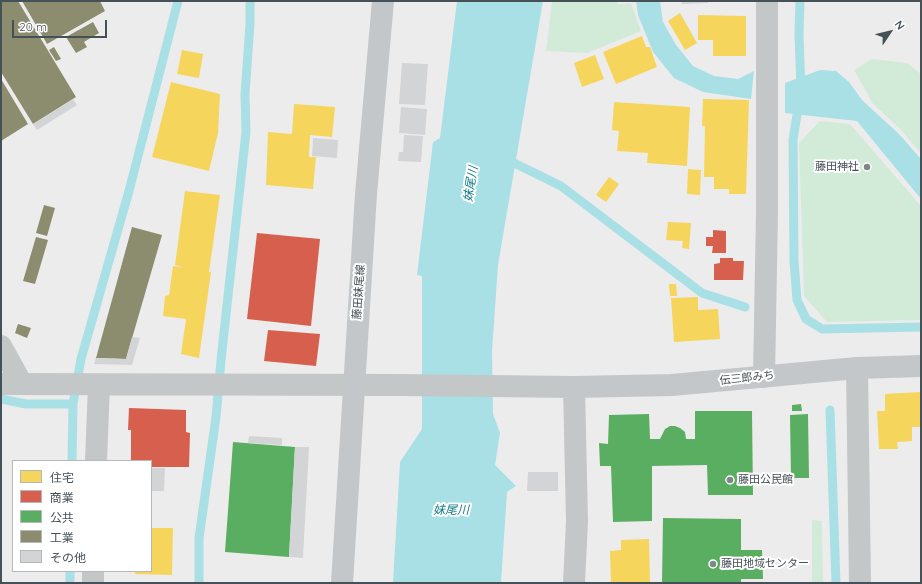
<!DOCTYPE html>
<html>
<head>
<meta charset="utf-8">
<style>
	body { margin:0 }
	#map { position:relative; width:922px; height:584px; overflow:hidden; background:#edecec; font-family:Quicksand,"Noto Sans JP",sans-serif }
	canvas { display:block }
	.frame { position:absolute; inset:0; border:2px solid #455057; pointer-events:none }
	.legend { position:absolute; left:12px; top:460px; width:140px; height:112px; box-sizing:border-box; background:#fff; border:1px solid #b5b9bc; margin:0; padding:5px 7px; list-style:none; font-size:12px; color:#455057 }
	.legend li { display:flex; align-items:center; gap:8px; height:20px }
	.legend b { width:20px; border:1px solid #b5b9bc }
	.north { position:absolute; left:870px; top:12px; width:40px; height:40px; -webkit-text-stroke:3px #fff; paint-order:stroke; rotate:55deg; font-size:11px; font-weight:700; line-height:16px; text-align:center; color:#455057 }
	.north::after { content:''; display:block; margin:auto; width:14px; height:18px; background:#455057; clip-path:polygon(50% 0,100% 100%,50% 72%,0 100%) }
	.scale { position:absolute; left:12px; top:20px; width:95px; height:18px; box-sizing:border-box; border:2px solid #455057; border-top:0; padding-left:5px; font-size:12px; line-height:14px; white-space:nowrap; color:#455057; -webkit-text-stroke:3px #fff; paint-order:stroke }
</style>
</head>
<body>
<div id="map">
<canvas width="922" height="584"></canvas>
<div class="frame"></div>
<ul class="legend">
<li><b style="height:11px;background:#f6d55c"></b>住宅</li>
<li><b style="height:11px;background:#d6604d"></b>商業</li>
<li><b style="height:11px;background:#5aae61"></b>公共</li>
<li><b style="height:11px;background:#8c8c6e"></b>工業</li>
<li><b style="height:11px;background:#d3d4d5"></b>その他</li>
</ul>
<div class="north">N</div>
<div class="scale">20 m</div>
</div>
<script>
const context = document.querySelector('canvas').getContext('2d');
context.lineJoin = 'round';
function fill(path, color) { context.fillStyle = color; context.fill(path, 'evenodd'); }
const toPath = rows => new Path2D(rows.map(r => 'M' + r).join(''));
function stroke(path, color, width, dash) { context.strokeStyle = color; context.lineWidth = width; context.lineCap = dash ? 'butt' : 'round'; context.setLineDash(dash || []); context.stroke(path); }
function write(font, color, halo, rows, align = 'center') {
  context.font = font + ' Quicksand,"Noto Sans JP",sans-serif'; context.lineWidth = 4; context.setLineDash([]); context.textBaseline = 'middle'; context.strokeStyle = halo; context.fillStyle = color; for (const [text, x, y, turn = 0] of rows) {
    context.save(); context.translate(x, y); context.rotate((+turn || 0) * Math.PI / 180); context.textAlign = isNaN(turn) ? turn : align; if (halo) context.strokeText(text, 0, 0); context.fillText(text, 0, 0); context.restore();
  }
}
const green = toPath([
	[552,1,616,1,618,4,631,3,641,31,587,53,546,51],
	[872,59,907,63,921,74,921,153,899,128,873,104,854,70],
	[820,121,850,124,921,206,921,320,827,322,804,296,799,143],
	[812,520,822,521,823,583,812,583]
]);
const water = toPath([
	[457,1,543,1,498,265,492,351,493,414,500,433,495,465,516,486,507,492,501,583,393,583,400,462,422,429,422,276,417,275,433,142,440,138],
	[636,1,660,1,663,22,676,45,693,66,714,76,738,79,754,71,751,99,703,92,674,78,653,52,638,15],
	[820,70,836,71,849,82,862,100,899,134,921,159,921,199,857,121,785,113,785,83]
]);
const homes = toPath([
	[680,13,697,43,685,50,668,21],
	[698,15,746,16,746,56,713,56,713,40,698,40],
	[642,36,646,47,650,47,657,67,616,84,603,52],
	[182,50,203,54,199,78,177,74],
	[595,55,604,79,582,87,574,63],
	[171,82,220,94,218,133,209,171,152,157],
	[703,99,749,100,746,194,729,194,729,189,714,189,714,177,704,177,705,126,702,126],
	[614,102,690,107,687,166,647,163,648,153,617,151,619,131,612,130],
	[294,104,335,107,332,137,310,135,309,157,316,157,313,189,266,185,268,132,292,134],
	[688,169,701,170,700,195,687,194],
	[609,177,619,184,606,202,596,195],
	[185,191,220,195,209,272,211,272,199,358,181,354,186,319,163,316,165,296,169,295,173,266,183,267,175,265],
	[668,222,691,223,689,249,682,248,683,241,666,240],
	[669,284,676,284,677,296,670,296],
	[698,297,698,310,718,309,720,339,674,342,671,298],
	[921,392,921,427,912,427,912,441,897,442,898,449,879,449,877,411,885,411,885,394],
	[151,528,173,528,172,575,135,574,135,571,151,571],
	[649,539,650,583,611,583,610,551,621,550,621,540]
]);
const shops = toPath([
	[713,230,726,231,726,253,712,253,713,246,706,246,706,237,713,237],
	[257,233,320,239,311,326,247,319],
	[720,258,733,258,733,261,744,261,743,280,714,280,714,264,720,263],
	[268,330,320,334,316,366,264,361],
	[129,408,186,410,186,432,190,433,189,467,151,467,151,461,131,461,131,430,128,430]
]);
const public = toPath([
	[801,404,802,411,792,411,792,405],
	[695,411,752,411,753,495,708,495,707,465,652,466,652,521,613,522,611,466,600,466,599,443,608,444,609,415,649,414,650,439,660,439,665,429,670,426,675,426,680,428,685,432,686,439,695,439],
	[808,414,809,478,791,478,790,415],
	[233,442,295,447,289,557,225,552],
	[663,518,741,519,741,550,762,550,763,579,741,579,741,583,662,583]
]);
const industry = toPath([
	[1,1,18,1,76,97,33,124,1,72],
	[22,1,100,1,105,11,47,44],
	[93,22,99,33,84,42,87,47,76,53,66,37],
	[54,47,61,59,56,61,49,50],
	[1,79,28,124,1,141],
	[44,205,55,208,47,236,36,233],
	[132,227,162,235,126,359,96,358],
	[36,237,48,240,35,284,23,281],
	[18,324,31,328,27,338,15,333]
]);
const stream = toPath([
	[800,1,799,35,801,90],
	[799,102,793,140,794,261,797,300,806,319,822,329,921,327],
	[506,159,561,186,702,293,745,307],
	[1,399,26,404,73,404],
	[830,410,836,583],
	[72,461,73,404,81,359,129,191,178,1],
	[70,583,70,571],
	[199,583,199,538,216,417,221,360,246,132,245,94,250,24,250,1]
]);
const building = toPath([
	[682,1,708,1,708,3,682,4],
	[402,63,428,64,425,105,399,104],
	[73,99,77,105,37,130,33,124],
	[401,107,427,109,425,135,399,133],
	[404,135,423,136,421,162,398,161,399,152,403,152],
	[313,138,338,140,337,158,312,156],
	[132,337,140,338,132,365,94,364,96,358,126,359],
	[249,436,282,438,282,445,248,443],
	[295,447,309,447,303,558,289,557],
	[151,468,165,468,164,491,151,491],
	[528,472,558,472,558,491,527,491]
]);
const street = toPath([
	[1,346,22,384],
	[857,368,860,583],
	[764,377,767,212,767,1],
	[1,384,401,385,574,387,577,521,574,583],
	[96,461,99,385],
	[93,583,93,571]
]);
const secondary = toPath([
	[574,387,672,385,857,368,921,366],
	[342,583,366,194,383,1]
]);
const markers = [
	[867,167,4,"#80878b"],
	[730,480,4,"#80878b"],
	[713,564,4,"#80878b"]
];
const poiNames = [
	["藤田神社",859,167,"right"],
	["藤田公民館",738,480],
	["藤田地域センター",721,564]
];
const streetNames = [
	["藤田妹尾線",359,292,-86],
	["伝三郎みち",747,378,-6]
];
const waterNames = [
	["妹尾川",471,184,-81],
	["妹尾川",451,510]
];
fill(green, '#d2ebd8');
fill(water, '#a8e0e6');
fill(homes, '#f6d55c');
fill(shops, '#d6604d');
fill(public, '#5aae61');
fill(industry, '#8c8c6e');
stroke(stream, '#a8e0e6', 9);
fill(building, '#d3d4d5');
stroke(street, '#c3c7c8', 22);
stroke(secondary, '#c4c7c9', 22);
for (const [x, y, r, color] of markers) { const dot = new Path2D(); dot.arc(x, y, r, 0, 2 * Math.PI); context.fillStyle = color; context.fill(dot); stroke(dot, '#fff', 1.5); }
write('11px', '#455057', '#fff', poiNames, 'left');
write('11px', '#455057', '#fff', streetNames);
write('italic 12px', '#167f8a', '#fff', waterNames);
</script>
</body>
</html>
